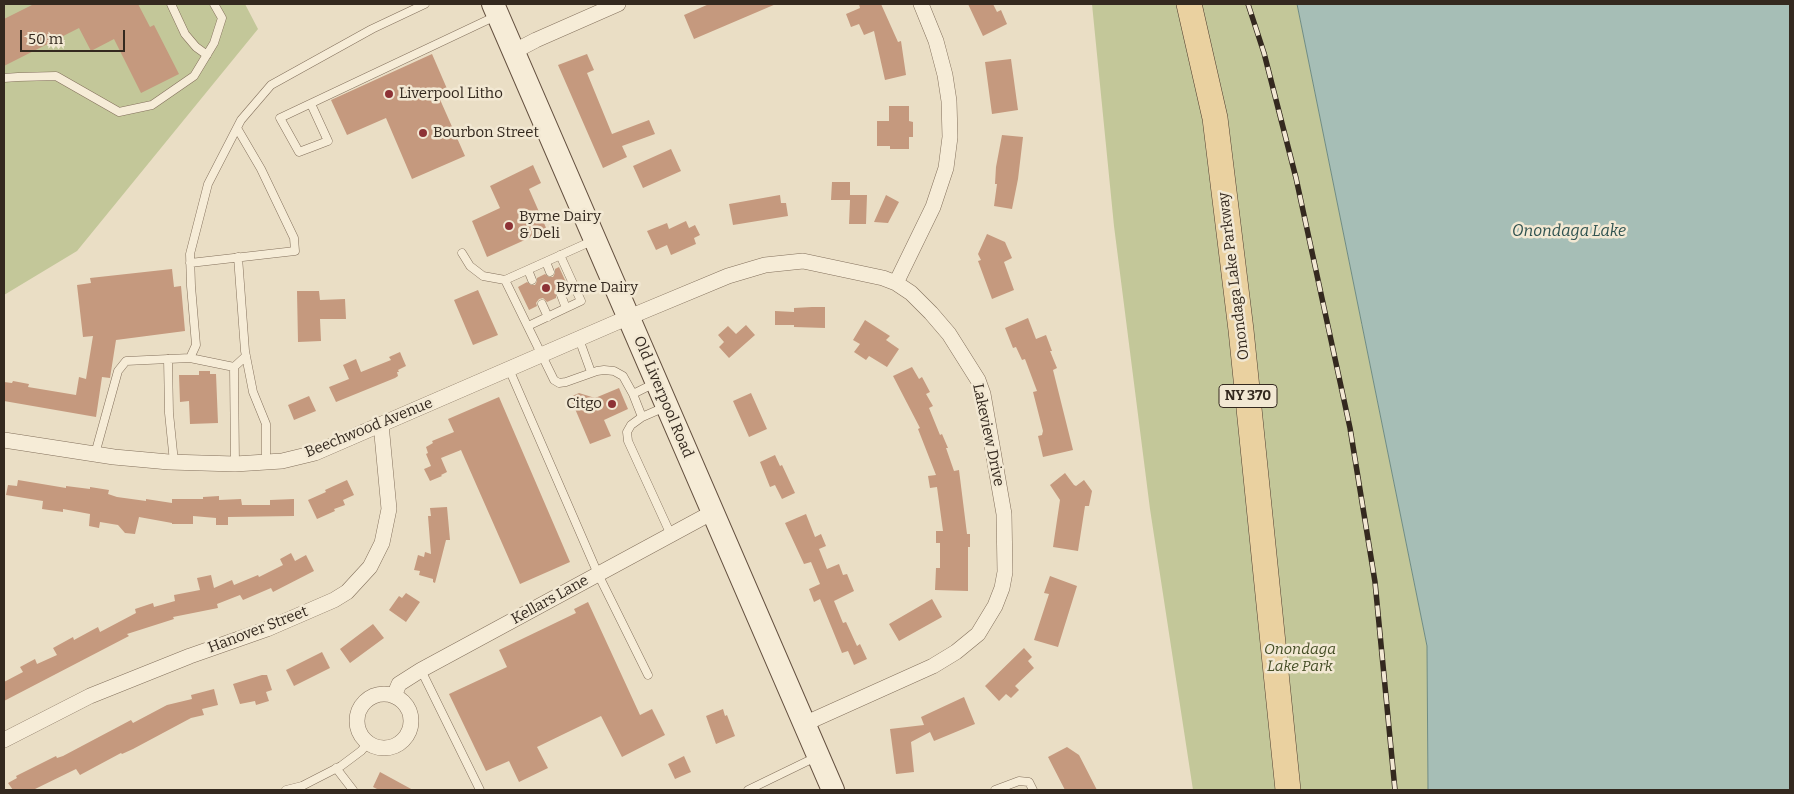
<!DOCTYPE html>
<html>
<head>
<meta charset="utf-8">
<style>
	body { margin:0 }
	#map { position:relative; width:1794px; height:794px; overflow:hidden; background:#eadec5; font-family:Bitter,serif }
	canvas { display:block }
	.frame { position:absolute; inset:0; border:5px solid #34291f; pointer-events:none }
	.scale { position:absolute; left:20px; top:30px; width:105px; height:22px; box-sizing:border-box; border:2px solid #34291f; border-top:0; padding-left:6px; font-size:15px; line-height:18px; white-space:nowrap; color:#34291f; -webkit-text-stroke:4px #f2e8d3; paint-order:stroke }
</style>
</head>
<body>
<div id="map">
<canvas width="1794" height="794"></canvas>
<div class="frame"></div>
<div class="scale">50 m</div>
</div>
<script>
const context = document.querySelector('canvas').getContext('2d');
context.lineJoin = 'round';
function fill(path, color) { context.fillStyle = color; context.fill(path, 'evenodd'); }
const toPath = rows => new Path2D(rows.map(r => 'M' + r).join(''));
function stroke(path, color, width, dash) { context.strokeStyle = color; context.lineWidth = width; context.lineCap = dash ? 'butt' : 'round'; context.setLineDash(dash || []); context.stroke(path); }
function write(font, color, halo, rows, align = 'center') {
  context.font = font + ' Bitter,serif'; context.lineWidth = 5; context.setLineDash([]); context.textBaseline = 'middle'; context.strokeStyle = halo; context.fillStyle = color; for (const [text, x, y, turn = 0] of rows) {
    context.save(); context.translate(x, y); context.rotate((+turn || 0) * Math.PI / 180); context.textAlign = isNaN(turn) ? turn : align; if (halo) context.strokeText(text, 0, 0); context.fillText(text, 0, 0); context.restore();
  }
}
const green = toPath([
	[4,4,245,4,258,29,77,251,4,295],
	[1092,4,1297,4,1427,646,1428,790,1193,790,1150,509,1114,226]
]);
const water = toPath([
	[1297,4,1790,4,1790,790,1428,790,1427,646,1297,4]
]);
const building = toPath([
	[34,4,138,4,150,27,154,25,179,74,141,93,114,39,91,51,79,28,4,66,4,19],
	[709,4,776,4,694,39,684,15],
	[859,4,881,4,898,42,901,41,906,75,885,80,874,31,864,35,859,24,851,27,846,14,860,8],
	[968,4,993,4,997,12,1001,10,1007,24,983,36],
	[432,54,448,91,438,95,465,156,412,179,386,118,347,135,331,100],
	[587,54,594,70,587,73,612,134,649,120,655,134,622,146,627,157,603,168,558,65],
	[1011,59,1018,110,992,114,985,62],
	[889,106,909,106,909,121,913,122,913,137,909,137,909,149,890,149,890,146,877,146,877,121,889,121],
	[1002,135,1023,137,1018,179,1012,209,994,206,997,184,995,184,996,167],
	[671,149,681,171,643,188,633,166],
	[533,165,541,183,529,189,547,230,487,257,472,221,500,208,490,186],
	[832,182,850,182,850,195,867,195,866,224,849,224,850,200,831,200],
	[780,195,781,203,786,203,788,216,733,225,729,204],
	[886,195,899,202,888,223,874,222],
	[686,221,689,228,695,225,700,235,694,238,696,244,671,255,667,245,656,250,647,231,667,223,669,229],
	[987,234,1005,242,1012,258,1004,262,1014,290,992,299,978,261,981,260,978,254],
	[559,267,570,291,566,293,562,290,559,290,556,294,556,298,547,302,543,298,539,299,536,303,537,306,529,310,518,287,527,282,531,285,535,285,537,281,537,278,545,274,549,277,553,277,555,273,555,269],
	[172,269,174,287,181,286,185,331,116,340,110,378,102,377,96,417,4,401,4,382,12,383,13,381,29,384,28,387,76,395,79,377,86,379,93,336,83,337,77,285,91,283,90,278],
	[478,290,498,335,473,345,454,300],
	[297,291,319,291,320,300,345,299,346,319,320,319,321,341,298,342],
	[812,307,825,307,825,328,794,327,794,325,775,325,775,311,794,312,794,308],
	[1028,318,1036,339,1046,335,1052,351,1050,351,1057,368,1053,370,1073,450,1043,457,1038,436,1042,435,1043,431,1033,392,1037,391,1025,359,1022,360,1016,347,1013,348,1005,328],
	[865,320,890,336,886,340,899,349,887,367,869,356,866,360,854,352,860,344,853,340],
	[746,325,755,335,729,358,719,347,724,342,718,335,728,326,736,334],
	[400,352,406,366,398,370,399,372,397,372,398,376,395,378,336,402,329,387,349,379,343,365,356,359,361,372,391,360,389,357],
	[912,367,919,379,922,377,930,392,926,394,933,406,929,408,940,435,942,434,948,448,946,448,954,471,959,470,967,534,970,534,970,547,968,547,968,591,935,590,936,568,940,568,940,543,936,543,936,531,943,531,937,487,930,488,928,476,936,475,918,429,920,428,893,376],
	[199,371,210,371,210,374,216,374,218,423,190,424,189,401,180,402,179,375,199,375],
	[619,388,628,409,604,420,611,436,590,444,570,397,579,393,595,398],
	[751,393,767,429,749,437,733,401],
	[309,396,316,411,294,420,288,405],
	[499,397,570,562,520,584,461,450,441,458,447,472,441,475,442,476,430,481,424,469,431,466,426,454,428,453,426,447,433,443,432,441,454,432,448,419],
	[775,455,780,466,782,465,795,493,782,499,775,485,770,487,760,462],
	[1065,473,1074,485,1076,486,1084,480,1092,491,1089,506,1085,506,1078,551,1053,547,1060,500,1050,485],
	[18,480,66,488,66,486,90,489,90,487,109,490,108,494,117,497,146,501,146,499,172,503,172,499,203,499,203,497,219,496,219,500,241,499,242,505,270,505,270,500,294,499,294,516,228,517,228,525,216,525,216,518,193,516,193,524,172,524,172,523,139,517,135,534,125,533,118,525,100,522,99,528,89,526,90,514,63,509,63,512,42,509,43,501,6,495,8,485,17,486],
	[347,480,354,495,343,500,345,505,334,509,335,511,317,519,308,500,326,492,325,490],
	[447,507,450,540,446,540,435,583,433,582,433,579,419,575,420,571,414,570,418,555,424,557,425,552,431,554,428,516,431,516,430,508],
	[806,514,815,537,821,534,826,546,819,549,827,569,839,564,843,575,847,574,854,591,834,601,843,623,846,622,857,646,860,644,867,659,854,665,848,651,842,653,820,599,814,602,809,589,820,584,811,562,804,564,785,523],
	[291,553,295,561,306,555,314,571,273,592,271,588,243,600,240,595,217,604,218,608,173,617,174,619,127,634,129,636,4,701,4,682,23,672,20,667,35,659,37,664,57,655,53,648,73,637,74,640,98,627,100,632,136,613,135,609,153,603,154,607,175,601,174,595,200,590,197,578,211,575,214,588,232,580,234,585,258,575,259,577,283,565,280,559],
	[1050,576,1077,586,1058,647,1034,640,1049,594,1044,593],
	[406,593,420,602,406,622,389,610,399,596,402,598],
	[932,599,942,617,899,641,889,624],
	[588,602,640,715,652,709,665,735,622,757,601,716,537,747,548,768,519,782,509,761,486,771,449,694,507,667,499,650,576,613,574,609],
	[373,624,384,638,350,663,340,649],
	[1024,648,1032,657,1028,661,1034,668,1015,686,1019,690,1011,698,1006,694,999,701,985,686],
	[322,652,330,668,294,686,286,670],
	[262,675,267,675,272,690,266,692,269,701,256,705,255,701,240,704,233,684],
	[214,689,218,705,202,709,204,715,191,718,133,749,122,754,121,753,80,775,76,769,33,790,13,790,8,783,17,778,16,776,56,756,57,758,63,756,131,720,133,723,167,705,192,699,191,695],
	[964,697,975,724,934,741,930,732,911,742,914,772,896,774,890,729,924,725,921,717],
	[723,709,725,716,727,715,735,736,716,744,706,716],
	[1067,747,1079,755,1097,790,1065,790,1048,757],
	[684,756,691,772,675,779,668,764],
	[380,772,413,790,379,790,373,787]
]);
const lane = toPath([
	[171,4,185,34,196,47,207,55],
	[4,78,18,77,56,76,119,112,152,105,194,76,214,43,222,18,214,4],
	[311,104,328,141,299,152,280,118,496,16],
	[592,241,505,280,554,380,559,383,566,382,597,371,604,370,614,371,623,376,633,394,655,383],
	[462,253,470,266,483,276,505,280],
	[238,257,245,351,253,392,266,424,266,462],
	[546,262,550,272],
	[190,263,295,251,294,238,261,169,237,128],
	[528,270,532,280],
	[561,295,566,308],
	[542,304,548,317],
	[528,326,581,301,560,255],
	[579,339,591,372],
	[190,358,234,367],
	[168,359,169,413,174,462],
	[509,369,598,574,648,675],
	[633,394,642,417],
	[665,407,642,417,631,425,627,432,628,441,671,535],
	[95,454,118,371,126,361,190,358,196,345,191,286,190,254,208,184,241,120,271,85,372,29,425,4],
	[235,464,234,367,246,356],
	[421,670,480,790],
	[336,768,353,790],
	[286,790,302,786,341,766,361,751,368,743],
	[748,790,816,757],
	[995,790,1019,781,1029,782,1033,790]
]);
const street = toPath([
	[513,52,536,40,618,4],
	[896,283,933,207,946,168,950,137,949,101,945,75,936,41,921,4],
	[4,440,114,457,169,462,235,464,282,461,315,453,615,323,728,276,765,265,803,261,883,278,896,283,911,293,931,313,949,334,978,380,983,394,1004,514,1005,572,1002,588,995,606,978,634,956,652,933,666,804,724],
	'357 721a27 27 0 1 1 54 0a27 27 0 1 1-54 0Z',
	[394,696,399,684,421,670,713,512],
	[4,740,90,696,190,656,267,629,334,600,347,592,370,567,382,543,389,509,381,424]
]);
const secondary = toPath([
	[493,4,833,790]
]);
const primary = toPath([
	[1189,4,1215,118,1241,330,1288,790]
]);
const rail = toPath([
	[1248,4,1264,53,1296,178,1350,428,1375,582,1395,790]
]);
const markers = [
	[389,94,5,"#8d3235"],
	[423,133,5,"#8d3235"],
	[509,226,5,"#8d3235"],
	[546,288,5,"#8d3235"],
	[612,404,5,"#8d3235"]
];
const shields = [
	[1248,396,58]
];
const shieldNames = [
	["NY 370",1248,396]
];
const poiNames = [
	["Liverpool Litho",399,94],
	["Bourbon Street",433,133],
	["Byrne Dairy",519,217],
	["& Deli",519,234],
	["Byrne Dairy",556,288],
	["Citgo",602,404,"right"]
];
const streetNames = [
	["Onondaga Lake Parkway",1234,276,-97],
	["Old Liverpool Road",663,397,67],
	["Beechwood Avenue",369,428,-22],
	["Lakeview Drive",988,435,78],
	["Kellars Lane",550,600,-29],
	["Hanover Street",258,630,-21]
];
const parkNames = [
	["Onondaga",1300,650],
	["Lake Park",1300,667]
];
const waterNames = [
	["Onondaga Lake",1569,232]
];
fill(green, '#c3c799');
fill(water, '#a6beb6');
stroke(water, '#6e8b83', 1);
fill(building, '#c5997e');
stroke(lane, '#83705c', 9);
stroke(street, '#83705c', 16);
stroke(secondary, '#655140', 24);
stroke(primary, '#513f30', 26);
stroke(lane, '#f6ecd7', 8);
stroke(street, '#f6ecd7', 15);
stroke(secondary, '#f6ecd7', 22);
stroke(primary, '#ead1a0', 25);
stroke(rail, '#34291f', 5.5);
stroke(rail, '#f2e8d3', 4, [11]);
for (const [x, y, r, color] of markers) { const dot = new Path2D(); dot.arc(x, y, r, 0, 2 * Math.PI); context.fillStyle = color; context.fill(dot); stroke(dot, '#f2e8d3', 2); }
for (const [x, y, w] of shields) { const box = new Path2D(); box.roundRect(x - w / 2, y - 11.5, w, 23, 4); context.fillStyle = '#f2e8d3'; context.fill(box); stroke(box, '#34291f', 1); }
write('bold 14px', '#34291f', null, shieldNames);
write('15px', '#34291f', '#f2e8d3', poiNames, 'left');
write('15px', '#34291f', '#f2e8d3', streetNames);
write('italic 15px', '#464f27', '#f2e8d3', parkNames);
write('italic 16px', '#305350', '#f2e8d3', waterNames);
</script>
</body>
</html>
